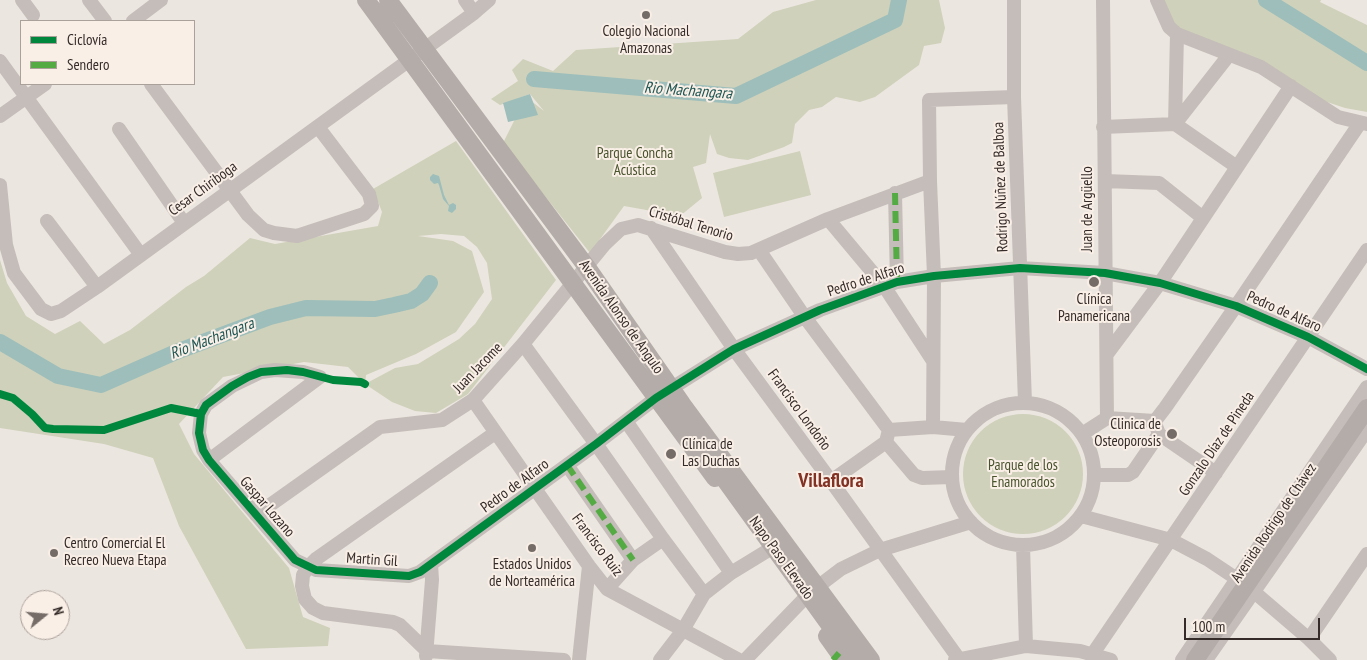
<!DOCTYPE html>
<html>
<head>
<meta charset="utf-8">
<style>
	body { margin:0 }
	#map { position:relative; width:1367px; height:660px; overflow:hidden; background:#ece6e0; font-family:"PT Sans Narrow",sans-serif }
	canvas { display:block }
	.legend { position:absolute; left:20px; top:20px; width:175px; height:65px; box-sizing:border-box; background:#f9efe7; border:1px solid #aba19b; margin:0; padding:6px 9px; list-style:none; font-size:15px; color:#352b28 }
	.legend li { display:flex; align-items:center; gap:10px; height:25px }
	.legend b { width:25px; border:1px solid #aba19b }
	.north { position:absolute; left:20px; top:590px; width:50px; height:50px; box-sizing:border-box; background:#f9efe7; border:1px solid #aba19b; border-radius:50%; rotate:73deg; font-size:14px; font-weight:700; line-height:20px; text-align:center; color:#352b28 }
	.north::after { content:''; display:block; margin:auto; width:18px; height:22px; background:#756c68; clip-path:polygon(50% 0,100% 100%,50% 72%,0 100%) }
	.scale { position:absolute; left:1184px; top:618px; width:136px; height:22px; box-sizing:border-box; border:2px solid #352b28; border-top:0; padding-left:6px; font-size:15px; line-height:18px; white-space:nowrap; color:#352b28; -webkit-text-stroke:4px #f9efe7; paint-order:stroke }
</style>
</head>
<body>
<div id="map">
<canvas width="1367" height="660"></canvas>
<ul class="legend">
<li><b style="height:6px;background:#00873e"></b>Ciclovía</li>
<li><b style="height:6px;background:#54ab44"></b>Sendero</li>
</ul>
<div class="north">N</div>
<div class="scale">100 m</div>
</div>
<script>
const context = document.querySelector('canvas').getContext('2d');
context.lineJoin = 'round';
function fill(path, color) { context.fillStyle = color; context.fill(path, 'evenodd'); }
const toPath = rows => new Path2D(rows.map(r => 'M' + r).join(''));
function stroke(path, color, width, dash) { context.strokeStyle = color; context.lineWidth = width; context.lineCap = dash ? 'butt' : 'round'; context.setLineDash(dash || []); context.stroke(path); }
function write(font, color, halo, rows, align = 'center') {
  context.font = font + ' "PT Sans Narrow",sans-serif'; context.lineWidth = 4; context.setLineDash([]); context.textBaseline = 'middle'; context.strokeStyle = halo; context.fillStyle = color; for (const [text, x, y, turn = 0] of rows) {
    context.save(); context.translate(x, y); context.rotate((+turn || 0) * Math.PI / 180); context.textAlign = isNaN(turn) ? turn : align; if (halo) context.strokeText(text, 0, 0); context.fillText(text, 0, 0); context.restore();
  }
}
const green = toPath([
	[816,0,939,0,945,28,941,43,924,46,919,65,875,97,860,102,836,97,822,107,809,110,795,124,792,143,784,147,748,160,729,158,717,154,710,134,706,163,693,167,702,198,680,216,624,206,590,253,503,143,526,97,544,111,530,94,500,105,491,99,518,81,512,70,523,59,553,71,576,50,738,39,773,12],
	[1157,0,1321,0,1320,2,1367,25,1367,112,1345,108,1327,102,1182,37],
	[456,141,556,280,468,394,436,413,415,411,392,402,365,384,348,367,304,362,223,377,179,424,194,454,289,568,303,617,330,628,328,646,246,649,179,526,153,458,104,444,0,428,0,260,7,283,26,316,55,334,80,321,104,344,130,330,186,287,204,276,250,238,275,244,378,226,382,212,373,189],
	[441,234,464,236,477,247,487,263,492,299,475,324,459,339,418,364,395,368,365,384,366,375,416,354,456,332,484,292,472,251,453,241,418,236],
	[800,151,811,195,724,217,713,173],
	'963 474a60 60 0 1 1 120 0a60 60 0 1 1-120 0Z'
]);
const water = toPath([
	[530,94,538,115,508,122,503,103],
	[433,174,439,176,444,195,449,205,453,203,456,205,456,209,452,213,448,211,449,206,443,199,439,185,438,183,434,184,430,180,430,177]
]);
const river = toPath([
	[1266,0,1367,63],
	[534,79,736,96,895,20,899,0],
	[0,342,58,376,101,385,176,352,270,317,306,308,375,309,394,305,411,301,422,294,430,283]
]);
const minor = toPath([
	[22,0,33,15],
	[89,0,105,21],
	[465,0,474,13],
	[1014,0,1014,97,1025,402],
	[1103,0,1107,418],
	[1157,0,1169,27,1177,34,1261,67,1338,117,1367,124],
	[133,21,161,0],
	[0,61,141,255],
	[151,84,248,215,264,230,274,233,297,236,364,214,372,206,369,194,318,127],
	[0,116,45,84],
	[1175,124,1177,34],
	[1175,124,1229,55],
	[1103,127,1175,124,1237,167],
	[119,129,184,223],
	[1105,181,1159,183,1203,218],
	[0,185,6,245,14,273,41,309,51,314,61,311,97,287,474,13,489,0],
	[895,193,897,282],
	[828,219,884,286,933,361],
	[47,221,97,287],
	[651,228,734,349,831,481,959,659],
	[759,250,804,316,889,430],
	[523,344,596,444,663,539,704,594],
	[1107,354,1160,283,1291,86],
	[320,377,303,372,275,370,261,372,232,386,206,405,201,414,199,433,203,450,209,460,295,560,316,570,409,576,420,572,596,444,656,398,734,349,820,310,897,282,934,276,1020,268,1105,273,1160,283,1236,306,1308,337,1367,369],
	[473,400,589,566,607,589,739,660],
	'952 474a71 71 0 1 1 142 0a71 71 0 1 1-142 0Z',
	[626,421,731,573],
	[1155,421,1165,408,1236,306,1360,123],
	[1156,426,1159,434,1216,473],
	[933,427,934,276,930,181,929,100,1014,97],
	[889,430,886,442,914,475,922,478,952,477],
	[889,430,933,427,967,430],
	[495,433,316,559,308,567,303,575,302,586,305,599,313,608,323,613,393,622,400,625,427,651,564,660],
	[1082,434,1107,418,1155,421],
	[209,460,320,377],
	[567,465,633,560],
	[1094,475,1128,475,1133,472,1159,434],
	[831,481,886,442],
	[256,515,380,427,442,420,473,400,523,344,604,245,621,229,638,225,725,252,738,254,751,253,828,219,930,181],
	[1081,516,1171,540,1207,559,1246,585,1309,639,1330,660],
	[1023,545,1026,646],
	[607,589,633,560,663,539],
	[1309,639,1367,554],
	[1092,655,1367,250],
	[426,656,432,580,431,564],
	[579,660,589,566],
	[660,660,683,630,704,594,731,573,767,551],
	[745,660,802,601,816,588,841,569,880,550,971,522],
	[955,660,1026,646,1080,651,1111,660],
	[1182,660,1367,387],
	[1206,660,1367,430]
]);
const major = toPath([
	[366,0,715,478],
	[388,0,586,266,682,404,871,660],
	[827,636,844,660],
	[1195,660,1367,408]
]);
const majorBridge = toPath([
	[710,459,855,660]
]);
const quiet = toPath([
	[895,193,897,282],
	[567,465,633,560],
	[833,660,839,653]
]);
const cycleway = toPath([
	[365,384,361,382,333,380,303,372,287,370,261,372,248,377,232,386,206,405,201,414,199,433,203,450,209,460,295,560,316,570,409,576,420,572,596,444,656,398,734,349,820,310,897,282,934,276,1020,268,1105,273,1160,283,1236,306,1308,337,1367,369],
	[0,394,13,398,32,414,45,428,53,429,104,430,171,408,201,414]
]);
const markers = [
	[646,15,5,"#756c68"],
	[1094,282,6,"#756c68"],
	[1172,434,6,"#756c68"],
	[671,454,6,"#756c68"],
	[532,548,5,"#756c68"],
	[54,553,5,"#756c68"]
];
const poiNames = [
	["Colegio Nacional",646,32],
	["Amazonas",646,49],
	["Clínica",1094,300],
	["Panamericana",1094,317],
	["Clinica de",1161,425,"right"],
	["Osteoporosis",1161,442,"right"],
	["Clínica de",682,445,"left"],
	["Las Duchas",682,462,"left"],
	["Centro Comercial El",64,544,"left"],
	["Recreo Nueva Etapa",64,561,"left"],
	["Estados Unidos",532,565],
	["de Norteamérica",532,582]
];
const parkNames = [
	["Parque Concha",635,154],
	["Acústica",635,171],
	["Parque de los",1023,466],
	["Enamorados",1023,483]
];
const streetNames = [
	["Rodrigo Núñez de Balboa",1001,187,-92],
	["Cesar Chiriboga",203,189,-36],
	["Juan de Argüello",1088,209,-90],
	["Cristóbal Tenorio",691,224,17],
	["Pedro de Alfaro",866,280,-18],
	["Pedro de Alfaro",1284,312,24],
	["Avenida Alonso de Angulo",621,317,55],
	["Juan Jacome",478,368,-46],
	["Francisco Londoño",799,410,54],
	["Gonzalo Díaz de Pineda",1217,444,-56],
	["Pedro de Alfaro",515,486,-36],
	["Gaspar Lozano",267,507,49],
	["Avenida Rodrigo de Chávez",1274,523,-56],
	["Francisco Ruiz",597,545,53],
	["Napo Paso Elevado",781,558,54],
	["Martin Gil",372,560,4]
];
const waterNames = [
	["Rio Machangara",688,91,4],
	["Rio Machangara",212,339,-21]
];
const districtNames = [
	["Villaflora",831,481]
];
fill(green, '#cfd1ba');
fill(water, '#9dbebb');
stroke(river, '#9dbebb', 16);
stroke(minor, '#c5bdb9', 14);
stroke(major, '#b4aca8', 18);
stroke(majorBridge, '#b4aca8', 18);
stroke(quiet, '#54ab44', 6, [12, 6]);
stroke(cycleway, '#00873e', 8);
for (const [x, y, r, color] of markers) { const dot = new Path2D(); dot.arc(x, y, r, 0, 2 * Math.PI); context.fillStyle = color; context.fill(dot); stroke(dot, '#f9efe7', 2); }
write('15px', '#352b28', '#f9efe7', poiNames);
write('15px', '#48532c', '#f9efe7', parkNames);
write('15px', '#352b28', '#f9efe7', streetNames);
write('italic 16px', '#1e5654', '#f9efe7', waterNames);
write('bold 20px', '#823123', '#f9efe7', districtNames);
</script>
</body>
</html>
